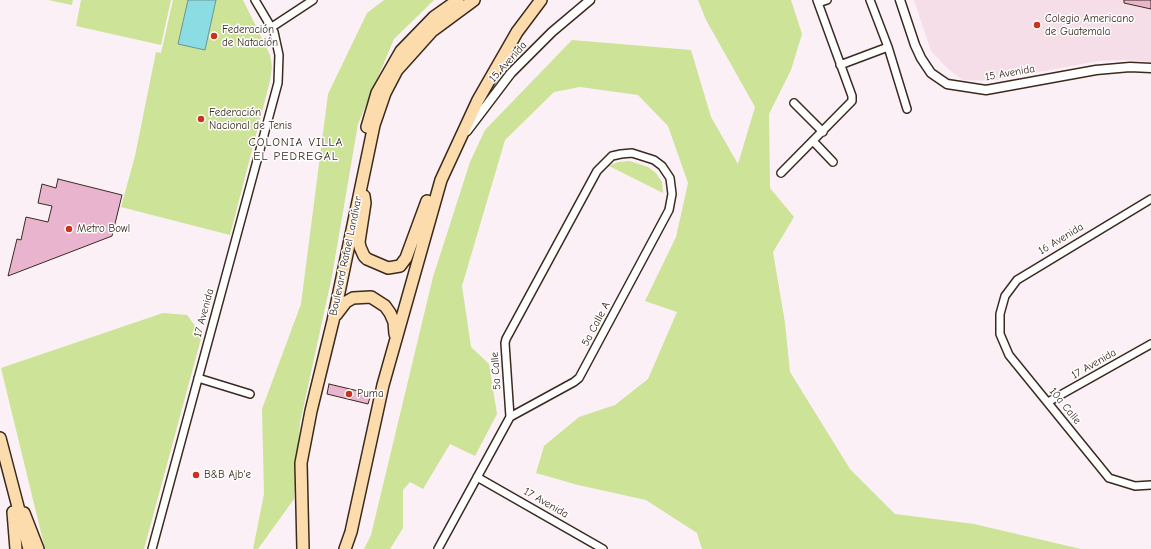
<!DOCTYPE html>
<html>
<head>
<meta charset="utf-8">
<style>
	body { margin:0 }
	canvas { display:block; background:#fbf0f5 }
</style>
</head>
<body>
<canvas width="1151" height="549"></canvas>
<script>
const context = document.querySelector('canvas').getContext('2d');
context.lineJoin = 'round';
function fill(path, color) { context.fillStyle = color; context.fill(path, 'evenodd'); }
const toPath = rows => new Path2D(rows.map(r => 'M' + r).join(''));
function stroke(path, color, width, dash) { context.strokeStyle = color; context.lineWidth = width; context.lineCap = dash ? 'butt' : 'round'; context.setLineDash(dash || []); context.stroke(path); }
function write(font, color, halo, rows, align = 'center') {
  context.font = font + ' "Comic Neue",sans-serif'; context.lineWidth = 3; context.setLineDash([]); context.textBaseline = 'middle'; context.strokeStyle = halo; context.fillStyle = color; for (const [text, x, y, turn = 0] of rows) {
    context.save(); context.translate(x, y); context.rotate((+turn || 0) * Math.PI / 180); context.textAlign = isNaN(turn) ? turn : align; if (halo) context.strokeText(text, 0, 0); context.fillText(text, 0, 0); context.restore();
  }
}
const built = toPath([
	[914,0,1151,0,1151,62,1127,60,1099,61,990,81,962,80,947,68,931,51]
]);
const green = toPath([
	[48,0,73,0,72,5],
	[81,0,171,0,161,45,76,26],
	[173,0,243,0,270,55,272,67,270,81,230,235,121,207,135,156,156,52,161,53],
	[384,0,434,0,394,39,358,124,332,276,300,423,294,499,258,549,253,549,264,494,262,409,301,304,328,94,367,13],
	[698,0,791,0,802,34,791,70,769,114,770,188,794,217,773,252,785,323,790,372,850,469,895,514,974,524,1081,549,702,549,697,533,646,500,578,485,536,473,544,446,579,417,615,405,648,379,677,312,645,301,676,237,688,183,668,126,638,95,580,87,554,92,505,140,462,286,471,347,489,364,497,414,475,456,450,444,423,489,410,482,403,490,403,528,390,549,364,549,371,535,433,277,470,162,485,130,572,40,691,50,711,117,738,164,755,107,706,20],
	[630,161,648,167,656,173,662,182,663,193,609,166,618,162],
	[163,313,187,315,202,335,144,549,45,549,1,368]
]);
const water = toPath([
	[188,0,216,0,205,50,178,44,188,0]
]);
const building = toPath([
	[1124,0,1151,0,1151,9,1124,3,1124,0],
	[58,179,122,195,112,236,8,276,17,239,21,240,26,217,48,222,52,206,38,203,42,184,56,188,58,179],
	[329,384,371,394,368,404,327,394,329,384]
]);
const minor = toPath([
	[870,0,888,47],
	[818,3,827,0],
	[272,27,313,0],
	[840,65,888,47,907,109],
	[794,103,823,132],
	[813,141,833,162],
	[781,173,852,101,852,96,817,0],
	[1151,199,1017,280,1005,296,1000,314,1000,334,1009,355,1109,478,1135,486,1151,485],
	[198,378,250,394],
	[1048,402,1151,344],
	[477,477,603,549],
	[152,549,278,83,279,55,274,32,255,0],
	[438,549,510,417,505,343,506,339,597,171,612,156,621,154,632,153,654,160,662,166,670,178,672,194,669,210,579,378,574,382,510,417]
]);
const tertiary = toPath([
	[900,0,915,45,921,58,931,73,947,84,986,90,1096,70,1130,67,1151,68],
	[467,131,511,73,552,32,590,0]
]);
const primary = toPath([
	[367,127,377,93,401,51,434,17,458,0],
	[364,196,365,203,359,242,360,247,364,256,367,259,388,268,400,266,406,258,427,201],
	[336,315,346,302,353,298,371,297,385,306,390,313,394,322,395,334],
	[0,438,29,549],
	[13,512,16,549],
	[24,513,38,549],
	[303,549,301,463,311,411,333,321,374,125,385,93,397,70,432,31,474,0],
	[345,549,351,532,383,385,441,180,478,100,517,32,541,0]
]);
const markers = [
	[1037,25,4,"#c8321e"],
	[214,36,4,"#c8321e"],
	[201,119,4,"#c8321e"],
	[69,229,4,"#c8321e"],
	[349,394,4,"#c8321e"],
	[196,475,4,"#c8321e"]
];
const poiNames = [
	["Colegio Americano",1045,19],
	["de Guatemala",1045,32],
	["Federación",222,30],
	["de Natación",222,43],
	["Federación",209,113],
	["Nacional de Tenis",209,126],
	["Metro Bowl",77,229],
	["Puma",357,394],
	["B&B Ajb'e",204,475]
];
const streetNames = [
	["15 Avenida",508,62,-48],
	["15 Avenida",1010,73,-10],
	["16 Avenida",1061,239,-31],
	["Boulevard Rafael Landívar",346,256,-78],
	["17 Avenida",204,313,-75],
	["5a Calle A",596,324,-62],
	["17 Avenida",1094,364,-30],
	["5a Calle",496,371,-94],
	["10a Calle",1065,406,51],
	["17 Avenida",546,503,30]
];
const neighbourhoodNames = [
	["COLONIA VILLA",296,143],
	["EL PEDREGAL",296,157]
];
fill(built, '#f6dee9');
fill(green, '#cce398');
fill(water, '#8bdde3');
stroke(water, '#6b9594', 1);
fill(building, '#e9b4cd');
stroke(building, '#3b2a1e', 1);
stroke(minor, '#3b2a1e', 10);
stroke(tertiary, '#3b2a1e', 11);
stroke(primary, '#3b2a1e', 14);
stroke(minor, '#fff', 7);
stroke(tertiary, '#fff', 8);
stroke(primary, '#fcdcac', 11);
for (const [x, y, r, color] of markers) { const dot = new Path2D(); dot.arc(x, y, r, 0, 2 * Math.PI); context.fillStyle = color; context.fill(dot); stroke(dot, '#fff', 1.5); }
write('11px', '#3b2a1e', '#fff', poiNames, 'left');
write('11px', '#3b2a1e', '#fff', streetNames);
context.letterSpacing = '1px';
write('12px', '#3b2a1e', '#fff', neighbourhoodNames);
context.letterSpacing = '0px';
</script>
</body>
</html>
